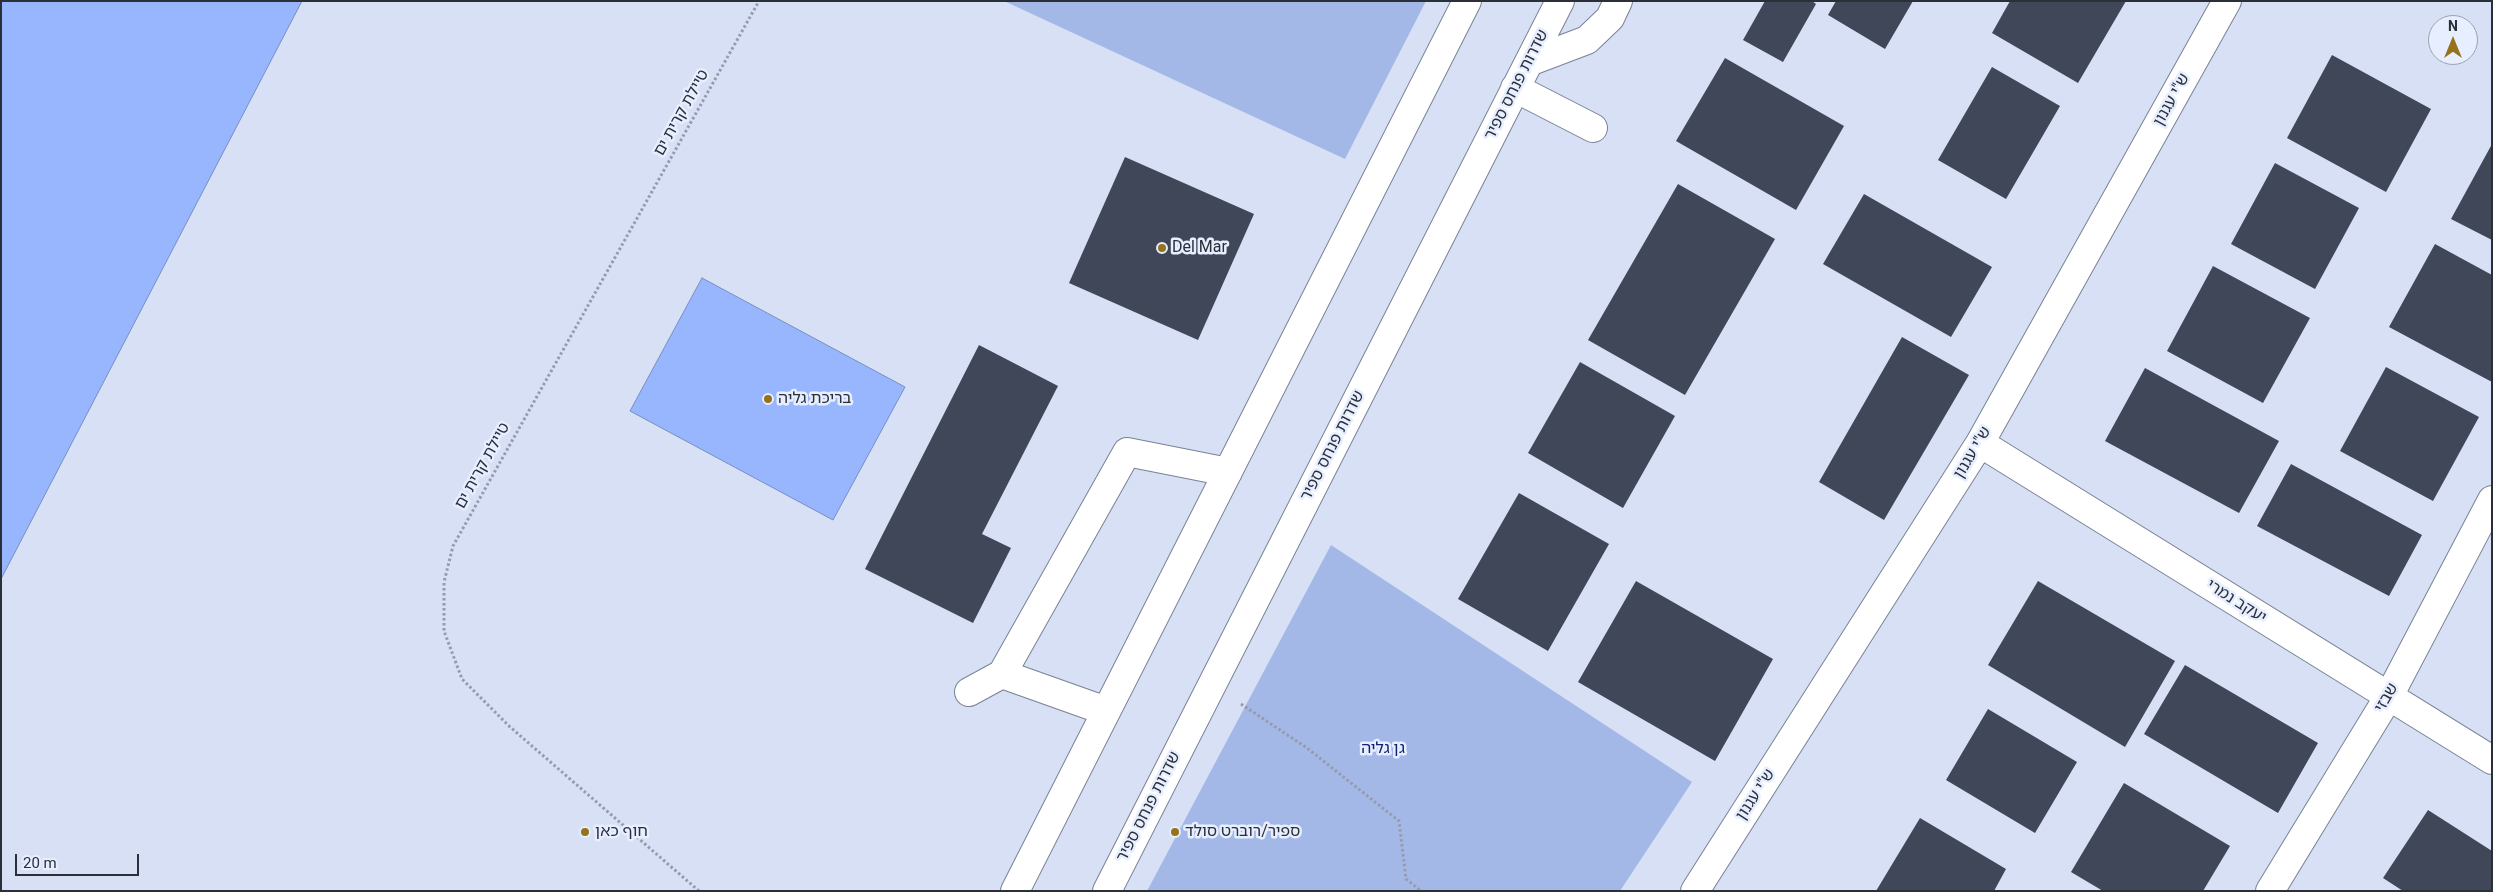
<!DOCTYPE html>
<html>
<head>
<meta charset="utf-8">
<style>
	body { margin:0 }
	#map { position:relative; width:2493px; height:892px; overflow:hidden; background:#d7e0f5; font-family:Roboto,sans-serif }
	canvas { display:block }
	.frame { position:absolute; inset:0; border:2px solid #2b2f37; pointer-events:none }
	.north { position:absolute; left:2428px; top:15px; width:50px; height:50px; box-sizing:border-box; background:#e6eeff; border:1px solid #9ba2af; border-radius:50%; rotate:0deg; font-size:14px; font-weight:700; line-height:20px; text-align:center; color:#2b2f37 }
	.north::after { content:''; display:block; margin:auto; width:18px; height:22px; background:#94731b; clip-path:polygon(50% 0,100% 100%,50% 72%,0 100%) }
	.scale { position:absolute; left:15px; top:854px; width:124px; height:22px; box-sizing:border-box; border:2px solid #2b2f37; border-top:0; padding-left:6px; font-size:15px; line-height:18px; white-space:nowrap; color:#2b2f37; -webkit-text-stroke:4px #e6eeff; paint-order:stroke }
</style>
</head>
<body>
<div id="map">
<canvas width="2493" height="892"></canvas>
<div class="frame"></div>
<div class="north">N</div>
<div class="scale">20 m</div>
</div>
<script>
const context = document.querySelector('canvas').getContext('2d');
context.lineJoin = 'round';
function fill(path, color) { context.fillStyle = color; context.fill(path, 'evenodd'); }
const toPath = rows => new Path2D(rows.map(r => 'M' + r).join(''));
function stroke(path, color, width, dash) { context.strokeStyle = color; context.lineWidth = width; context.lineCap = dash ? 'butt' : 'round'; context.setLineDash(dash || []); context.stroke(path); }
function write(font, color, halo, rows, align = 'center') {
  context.font = font + ' Roboto,"Noto Sans Hebrew",sans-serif'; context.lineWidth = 5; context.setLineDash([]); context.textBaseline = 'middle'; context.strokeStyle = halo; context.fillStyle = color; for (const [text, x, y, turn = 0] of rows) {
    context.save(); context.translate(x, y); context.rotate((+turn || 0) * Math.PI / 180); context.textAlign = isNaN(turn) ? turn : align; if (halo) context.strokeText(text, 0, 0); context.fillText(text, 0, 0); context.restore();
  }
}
const green = toPath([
	[1004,1,1426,1,1345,159],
	[1331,545,1692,782,1620,891,1147,891]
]);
const water = toPath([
	[1,1,302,1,1,579,1,1],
	[702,278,905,387,833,520,630,411,702,278]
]);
const building = toPath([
	[1765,1,1812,1,1816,4,1783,62,1743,40],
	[1836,1,1913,1,1885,49,1828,15],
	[2010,1,2126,1,2078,83,1992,33],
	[2332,55,2431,109,2386,192,2287,138],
	[1725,58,1844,126,1796,210,1676,141],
	[1992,67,2060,106,2006,199,1938,160],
	[2492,144,2492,240,2451,219],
	[1125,157,1254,214,1198,340,1069,283],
	[2275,163,2359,208,2315,289,2231,244],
	[1678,184,1775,239,1685,395,1588,340],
	[1864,194,1992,267,1951,337,1823,264],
	[2435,244,2492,275,2492,382,2389,327],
	[2213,266,2310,318,2263,403,2167,351],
	[1902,337,1969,375,1884,520,1819,482],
	[979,345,1058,386,982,534,1011,548,973,623,865,569],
	[1580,362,1675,416,1623,508,1528,453],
	[2386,367,2479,417,2433,501,2340,451],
	[2145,368,2279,441,2239,513,2105,441],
	[2291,464,2422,535,2389,596,2257,526],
	[1519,493,1609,544,1548,651,1458,599],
	[1636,581,1773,659,1715,761,1578,682],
	[2038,581,2175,661,2125,747,1988,665],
	[2185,665,2318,743,2278,813,2144,734],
	[1988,709,2077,762,2035,833,1946,780],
	[2124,783,2230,846,2203,891,2103,891,2071,872],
	[2428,810,2492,851,2492,891,2403,891,2383,878],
	[1920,818,2006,869,1994,891,1876,891]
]);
const path = toPath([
	[1241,704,1307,748,1399,821,1406,879,1421,891],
	[699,891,509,726,462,679,444,631,444,582,453,546,759,1]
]);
const minor = toPath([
	[1529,62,1587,40,1610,18,1618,1],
	[1515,88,1593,128],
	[1980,443,2492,760],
	[1002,674,1127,452,1228,472],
	[969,692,1002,674,1106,711],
	[1015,891,1467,1],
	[1107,891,1560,1],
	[1695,891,1980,443,2227,1],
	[2270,891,2389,696,2492,500]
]);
const markers = [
	[1162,248,5,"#94731b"],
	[768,399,5,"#94731b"],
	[585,832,5,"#94731b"],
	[1175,832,5,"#94731b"]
];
const streetNames = [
	["שדרות פנחס ספיר",1517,85,-63],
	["ש\"י עגנון",2172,100,-61],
	["טיילת קרית ים",682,113,-61],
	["שדרות פנחס ספיר",1333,446,-63],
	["ש\"י עגנון",1973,453,-59],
	["טיילת קרית ים",483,466,-61],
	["יעקב נמרי",2236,602,32],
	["שבזי",2387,698,-60],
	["ש\"י עגנון",1756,795,-57],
	["שדרות פנחס ספיר",1149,807,-63]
];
const poiNames = [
	["Del Mar",1172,248],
	["בריכת גליה",778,399],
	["חוף כאן",595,832],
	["ספיר/רוברט סולד",1185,832]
];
const parkNames = [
	["גן גליה",1383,749]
];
fill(green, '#a4b8e7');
fill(water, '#98b6fd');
stroke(water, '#778ec2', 1);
fill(building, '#3f4758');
stroke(minor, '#798295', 30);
stroke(path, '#949bab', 3, [2.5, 2.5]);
stroke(minor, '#fff', 28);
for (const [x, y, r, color] of markers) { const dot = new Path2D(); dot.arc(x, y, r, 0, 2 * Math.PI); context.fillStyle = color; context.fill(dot); stroke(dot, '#e6eeff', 2); }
write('16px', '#2b2f37', '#e6eeff', streetNames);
write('16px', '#2b2f37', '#e6eeff', poiNames, 'left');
write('16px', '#0e2271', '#e6eeff', parkNames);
</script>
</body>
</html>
